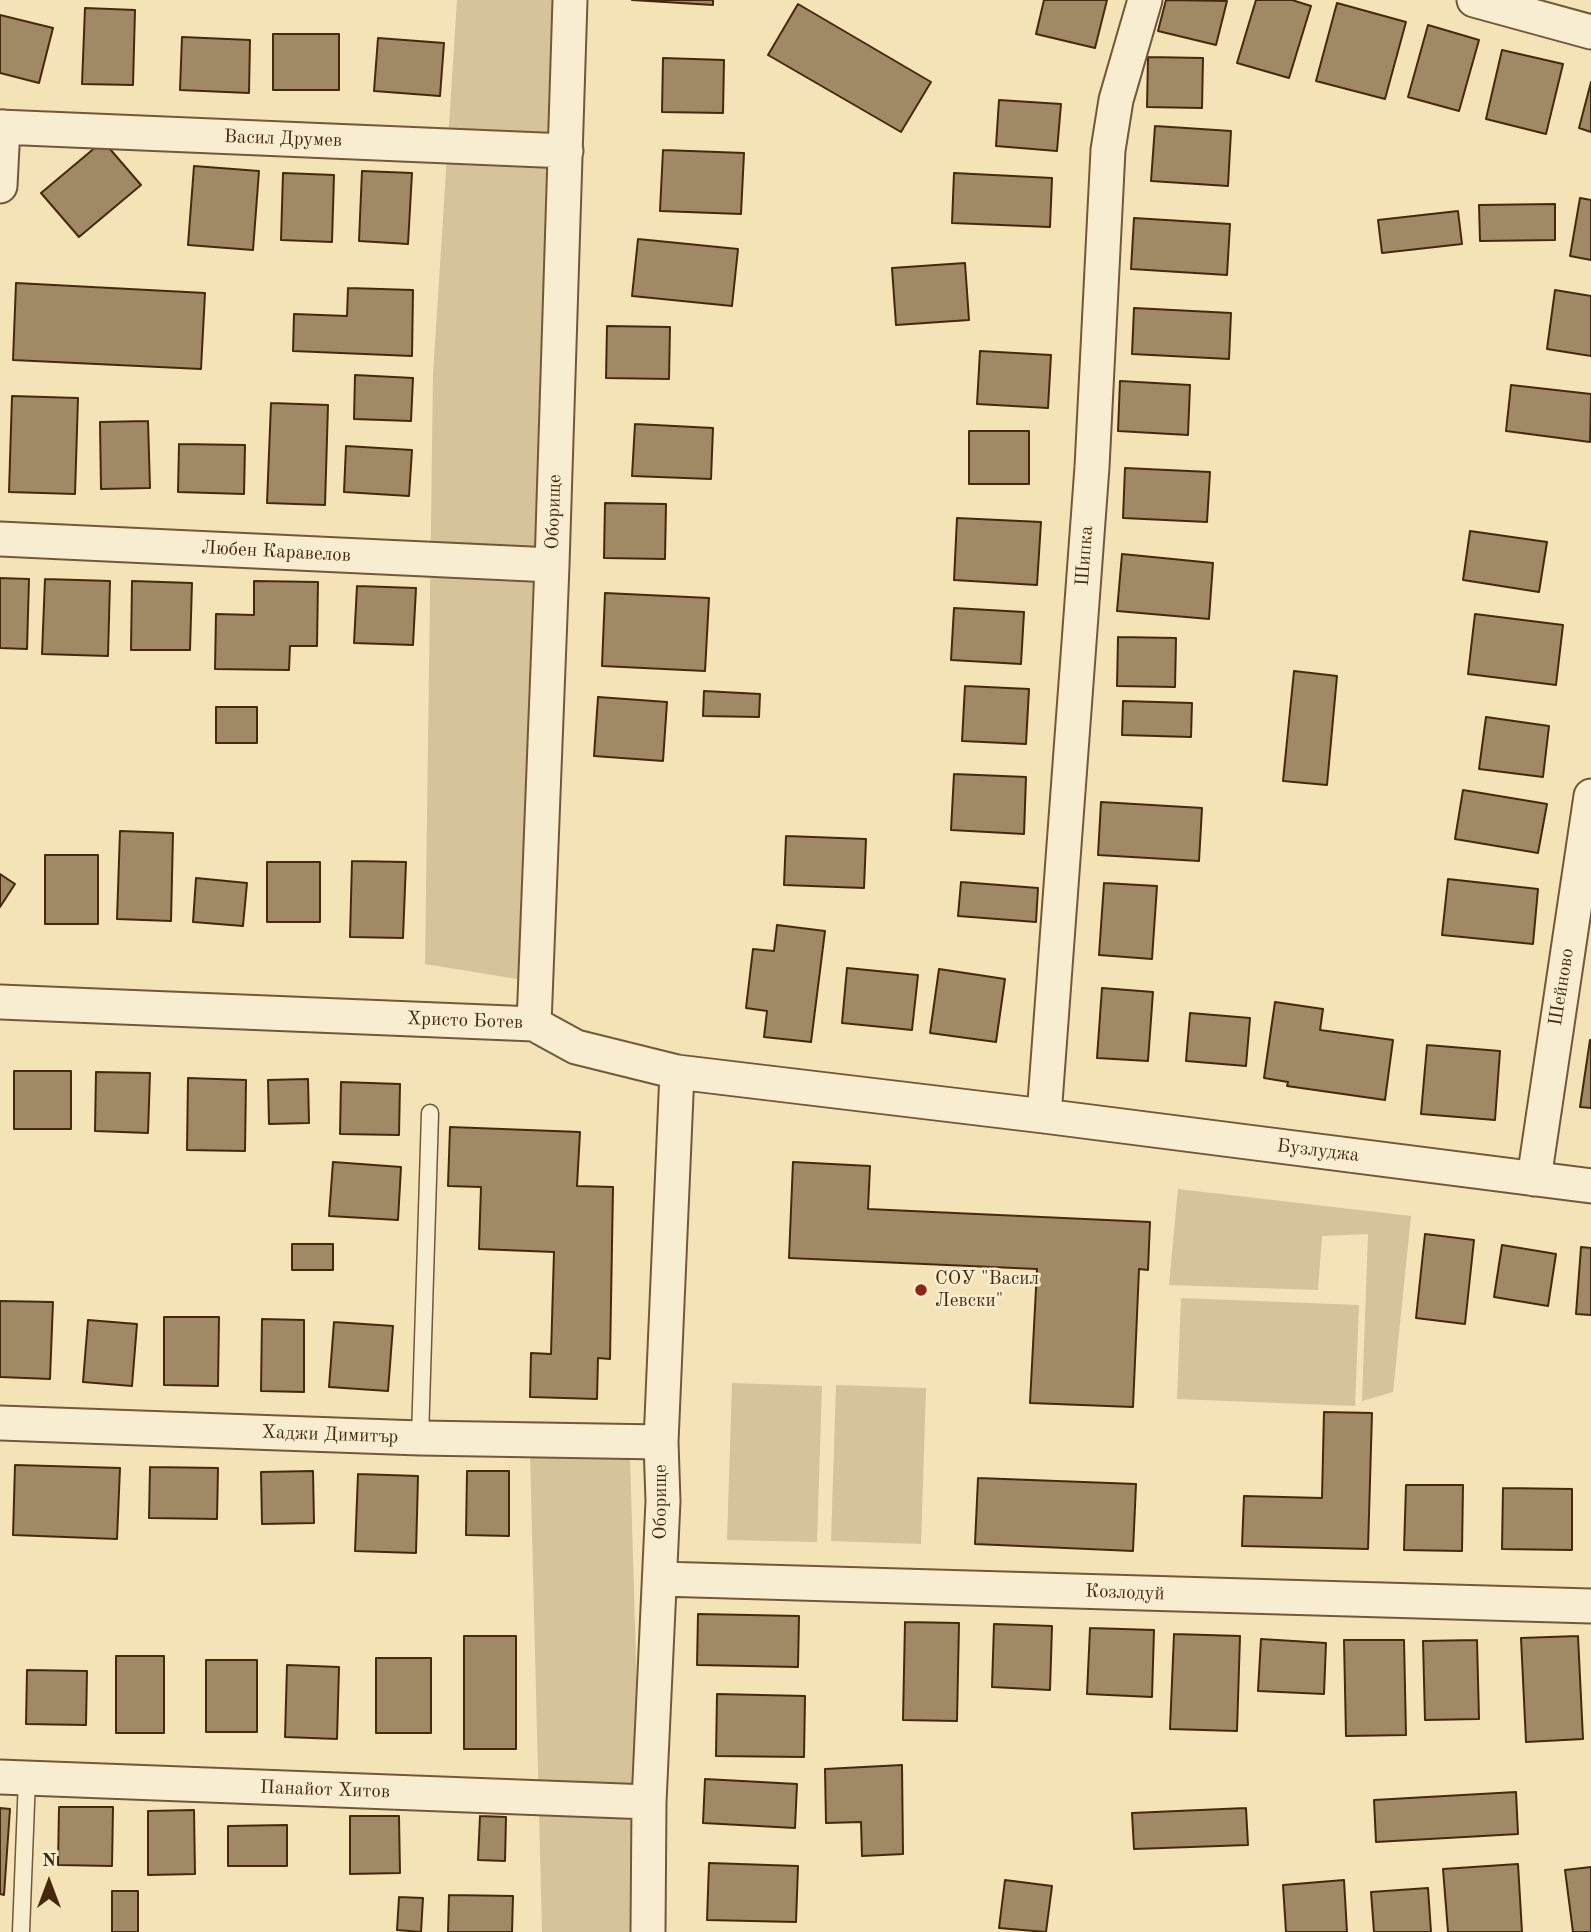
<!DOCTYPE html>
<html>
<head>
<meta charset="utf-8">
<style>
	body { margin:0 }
	#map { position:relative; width:1591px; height:1932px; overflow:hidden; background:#f4e3b6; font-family:"Old Standard TT",serif }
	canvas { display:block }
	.north { position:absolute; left:14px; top:1848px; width:70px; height:70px; -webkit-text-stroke:5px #f8edd0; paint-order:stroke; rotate:0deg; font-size:19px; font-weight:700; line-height:28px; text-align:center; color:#46290d }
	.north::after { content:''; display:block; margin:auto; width:24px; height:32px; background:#46290d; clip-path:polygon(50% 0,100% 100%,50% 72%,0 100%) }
</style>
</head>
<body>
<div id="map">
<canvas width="1591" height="1932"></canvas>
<div class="north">N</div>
</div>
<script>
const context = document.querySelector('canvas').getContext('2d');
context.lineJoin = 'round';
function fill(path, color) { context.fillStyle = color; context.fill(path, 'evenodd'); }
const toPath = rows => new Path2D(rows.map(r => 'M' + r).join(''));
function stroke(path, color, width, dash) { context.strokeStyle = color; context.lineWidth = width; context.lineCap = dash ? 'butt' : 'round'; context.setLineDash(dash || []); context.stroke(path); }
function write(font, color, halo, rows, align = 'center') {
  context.font = font + ' "Old Standard TT",serif'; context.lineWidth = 5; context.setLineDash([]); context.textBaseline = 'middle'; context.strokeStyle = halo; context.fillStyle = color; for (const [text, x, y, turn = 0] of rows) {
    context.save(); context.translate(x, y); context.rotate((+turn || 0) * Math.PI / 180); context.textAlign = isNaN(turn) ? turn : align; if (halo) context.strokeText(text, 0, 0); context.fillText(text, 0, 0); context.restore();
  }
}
const green = toPath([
	[457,0,579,0,535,982,425,964,433,374],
	[1178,1189,1411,1216,1393,1392,1362,1401,1368,1234,1322,1236,1318,1290,1169,1285],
	[1181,1298,1359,1305,1355,1406,1177,1399],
	[732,1383,822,1386,817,1542,727,1540],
	[836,1385,926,1388,921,1544,831,1541],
	[530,1452,630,1455,644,1932,542,1932]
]);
const building = toPath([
	[632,0,713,0,713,5,632,0],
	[1044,0,1107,0,1095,48,1036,34,1044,0],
	[1166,0,1227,1,1216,45,1158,31,1166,0],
	[1256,0,1292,0,1311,6,1289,78,1237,63,1256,0],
	[1337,3,1406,22,1385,99,1316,81,1337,3],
	[798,4,931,82,901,132,768,55,798,4],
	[85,8,135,10,133,85,82,84,85,8],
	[0,15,53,28,39,83,0,73,0,15],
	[1428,25,1479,40,1459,111,1408,97,1428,25],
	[273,34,339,34,339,90,273,90,273,34],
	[182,37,250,40,249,93,180,90,182,37],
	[378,38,444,43,440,96,374,91,378,38],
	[1502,50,1563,64,1546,134,1486,119,1502,50],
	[1148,57,1203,58,1202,108,1147,107,1148,57],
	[663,58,724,60,723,113,662,112,663,58],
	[1591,82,1591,132,1579,128,1591,82],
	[999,100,1061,104,1057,151,996,146,999,100],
	[1155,126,1231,131,1228,186,1151,181,1155,126],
	[103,141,141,185,79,237,41,193,103,141],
	[663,150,744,153,741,214,660,211,663,150],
	[194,166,259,171,253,250,188,245,194,166],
	[362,171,412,173,408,244,359,241,362,171],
	[283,173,334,175,332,242,281,240,283,173],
	[954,173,1052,178,1050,227,952,223,954,173],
	[1580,198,1591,200,1591,260,1570,256,1580,198],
	[1555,204,1555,240,1480,241,1479,205,1555,204],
	[1458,211,1462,244,1382,253,1378,220,1458,211],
	[1134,218,1230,224,1227,275,1131,269,1134,218],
	[638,239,738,249,732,306,632,296,638,239],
	[965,263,969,320,896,325,892,268,965,263],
	[16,283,205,293,201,369,13,360,16,283],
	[348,288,413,290,412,356,293,351,294,314,347,316,348,288],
	[1555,290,1591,296,1591,356,1547,349,1555,290],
	[1134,308,1231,313,1229,359,1132,354,1134,308],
	[607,326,670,327,669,379,606,378,607,326],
	[980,351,1051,355,1048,408,977,404,980,351],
	[355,375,413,378,411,421,354,419,355,375],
	[1120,381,1190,385,1188,435,1118,431,1120,381],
	[1511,385,1591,394,1590,442,1506,431,1511,385],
	[12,396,78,398,75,494,9,492,12,396],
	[271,403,328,405,325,505,267,503,271,403],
	[148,421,150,488,101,489,100,422,148,421],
	[635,424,713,428,711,479,632,476,635,424],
	[969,431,1029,431,1029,484,969,484,969,431],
	[179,444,245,445,244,494,178,492,179,444],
	[346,446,412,450,409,496,344,492,346,446],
	[1125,468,1210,472,1207,522,1123,518,1125,468],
	[605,503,666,504,665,559,604,558,605,503],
	[957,518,1041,522,1037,585,954,580,957,518],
	[1470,531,1547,542,1539,592,1463,580,1470,531],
	[1122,554,1213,563,1209,619,1117,611,1122,554],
	[0,578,29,579,27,649,0,648,0,578],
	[45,579,110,581,108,656,42,654,45,579],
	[132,581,192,583,190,650,131,650,132,581],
	[254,581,318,582,317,646,290,646,289,670,215,669,216,614,254,615,254,581],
	[357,586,416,588,413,645,354,643,357,586],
	[605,593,709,598,705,671,602,666,605,593],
	[954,608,1024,612,1021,664,951,660,954,608],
	[1475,614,1563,625,1556,685,1468,674,1475,614],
	[1118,637,1176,638,1175,687,1117,686,1118,637],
	[1294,671,1337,676,1327,785,1283,781,1294,671],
	[965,686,1029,689,1026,744,962,741,965,686],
	[704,691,760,694,759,717,703,716,704,691],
	[598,697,667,702,663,761,594,756,598,697],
	[1123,701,1192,703,1191,737,1122,735,1123,701],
	[216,707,257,707,257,743,216,743,216,707],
	[1486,717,1549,726,1543,777,1479,769,1486,717],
	[954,774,1026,777,1024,834,951,830,954,774],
	[1463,790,1547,804,1538,853,1455,839,1463,790],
	[1101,802,1202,808,1199,861,1098,855,1101,802],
	[120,831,173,833,171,921,117,919,120,831],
	[786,836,866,839,864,888,784,885,786,836],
	[45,855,98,855,98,924,45,924,45,855],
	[352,861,406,862,403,938,350,937,352,861],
	[267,862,320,862,320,922,267,922,267,862],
	[0,874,15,884,0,907,0,874],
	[196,878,247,883,243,926,193,922,196,878],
	[1448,879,1538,889,1533,944,1442,935,1448,879],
	[961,882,1038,888,1036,922,958,916,961,882],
	[1104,883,1157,886,1152,959,1099,955,1104,883],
	[777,925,825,931,811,1042,764,1037,767,1011,746,1008,753,949,774,951,777,925],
	[847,968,918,975,912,1030,842,1023,847,968],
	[939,969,1005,979,996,1042,930,1033,939,969],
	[1102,988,1153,992,1148,1061,1097,1058,1102,988],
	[1275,1002,1323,1009,1320,1030,1393,1040,1385,1100,1287,1086,1288,1082,1264,1078,1275,1002],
	[1190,1013,1250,1018,1246,1066,1186,1061,1190,1013],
	[1590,1040,1591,1040,1591,1108,1580,1107,1590,1040],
	[1427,1045,1500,1051,1495,1120,1421,1114,1427,1045],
	[14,1071,71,1071,71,1129,14,1129,14,1071],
	[96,1072,150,1073,148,1133,95,1131,96,1072],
	[188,1078,246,1080,245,1151,187,1150,188,1078],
	[308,1079,309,1123,269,1124,268,1080,308,1079],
	[341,1082,400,1084,399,1135,340,1134,341,1082],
	[450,1127,580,1132,577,1186,613,1187,610,1359,598,1358,597,1399,530,1397,531,1353,551,1354,554,1252,479,1249,481,1187,448,1186,450,1127],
	[333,1162,401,1167,398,1220,329,1216,333,1162],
	[793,1162,870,1166,868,1209,1150,1222,1148,1270,1139,1269,1133,1407,1030,1403,1037,1269,789,1258,793,1162],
	[1425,1234,1474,1240,1465,1324,1416,1318,1425,1234],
	[292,1244,333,1244,333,1270,292,1270,292,1244],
	[1502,1245,1556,1254,1548,1306,1494,1297,1502,1245],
	[1581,1247,1591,1248,1591,1315,1576,1314,1581,1247],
	[0,1301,53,1302,50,1379,0,1377,0,1301],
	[164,1317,219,1317,218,1386,164,1385,164,1317],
	[262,1319,304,1320,304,1392,261,1391,262,1319],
	[88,1320,137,1324,132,1386,83,1382,88,1320],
	[334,1322,393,1326,388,1391,329,1387,334,1322],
	[1324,1412,1372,1413,1368,1549,1242,1546,1244,1496,1322,1498,1324,1412],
	[15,1465,120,1468,117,1539,13,1535,15,1465],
	[150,1467,218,1468,217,1519,149,1518,150,1467],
	[313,1471,314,1523,262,1524,261,1472,313,1471],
	[467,1471,509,1471,509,1536,466,1535,467,1471],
	[358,1474,418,1476,416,1553,355,1551,358,1474],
	[978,1478,1136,1484,1133,1551,975,1544,978,1478],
	[1406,1485,1463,1485,1462,1551,1404,1550,1406,1485],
	[1503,1488,1572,1489,1572,1550,1502,1549,1503,1488],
	[698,1614,799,1616,798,1667,697,1665,698,1614],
	[905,1622,959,1623,957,1721,903,1720,905,1622],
	[994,1624,1052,1626,1050,1690,992,1687,994,1624],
	[1090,1628,1154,1630,1152,1697,1087,1694,1090,1628],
	[1174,1634,1240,1636,1237,1731,1170,1729,1174,1634],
	[464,1636,516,1636,516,1749,464,1749,464,1636],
	[1578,1636,1583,1739,1526,1742,1521,1638,1578,1636],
	[1261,1639,1326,1643,1324,1694,1258,1691,1261,1639],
	[1344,1640,1404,1640,1406,1735,1346,1736,1344,1640],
	[1477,1640,1479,1719,1425,1720,1423,1641,1477,1640],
	[116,1656,164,1656,164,1733,116,1733,116,1656],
	[376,1658,431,1658,431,1733,376,1733,376,1658],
	[206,1660,257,1660,257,1732,206,1732,206,1660],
	[287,1665,339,1667,337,1739,285,1737,287,1665],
	[27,1670,87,1671,86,1725,26,1724,27,1670],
	[717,1694,805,1696,804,1757,716,1756,717,1694],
	[902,1765,903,1854,862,1856,861,1822,826,1823,825,1769,902,1765],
	[705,1779,797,1784,795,1828,703,1823,705,1779],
	[1516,1792,1518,1834,1376,1842,1374,1800,1516,1792],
	[59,1807,113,1807,112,1866,58,1865,59,1807],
	[0,1808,10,1809,4,1895,0,1894,0,1808],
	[1246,1808,1248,1845,1134,1849,1132,1813,1246,1808],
	[194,1810,195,1874,148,1875,148,1811,194,1810],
	[350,1816,399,1816,400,1873,350,1874,350,1816],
	[480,1816,506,1817,505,1861,478,1860,480,1816],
	[287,1825,287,1866,228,1866,228,1826,287,1825],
	[709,1863,798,1866,796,1922,707,1920,709,1863],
	[1518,1864,1522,1932,1448,1932,1443,1869,1518,1864],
	[1591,1867,1591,1932,1573,1932,1565,1870,1591,1867],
	[1005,1880,1052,1886,1046,1932,999,1928,1005,1880],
	[1344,1880,1347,1932,1286,1932,1283,1885,1344,1880],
	[1428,1888,1431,1932,1374,1932,1371,1892,1428,1888],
	[112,1891,138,1891,138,1932,112,1932,112,1891],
	[449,1895,513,1896,512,1932,448,1932,449,1895],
	[399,1897,423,1898,421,1932,397,1930,399,1897]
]);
const lane = toPath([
	[420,1438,430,1113],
	[21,1932,27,1778]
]);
const street = toPath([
	[1474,0,1591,32],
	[0,127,566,151],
	[0,186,3,127],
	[0,539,552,565],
	[0,1002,534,1024,576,1047,677,1072,1044,1116,1591,1186],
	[534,1024,552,565,570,0],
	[1044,1116,1092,467,1108,150,1116,100,1145,0],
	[1534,1179,1591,796],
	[0,1423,420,1438,661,1442],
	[660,1579,1591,1606],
	[0,1777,649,1802],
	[648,1932,649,1802,663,1501,661,1442,677,1072]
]);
const markers = [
	[921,1290,7,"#8f2418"]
];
const streetNames = [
	["Васил Друмев",283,139,2],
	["Оборище",554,512,-88],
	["Любен Каравелов",276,552,3],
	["Шипка",1085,556,-86],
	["Шейново",1562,987,-81],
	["Христо Ботев",465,1021,2],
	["Бузлуджа",1318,1151,7],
	["Хаджи Димитър",330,1435,2],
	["Оборище",661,1502,-90],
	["Козлодуй",1125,1593,2],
	["Панайот Хитов",325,1790,2]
];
const poiNames = [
	["СОУ \"Васил",935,1279],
	["Левски\"",935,1301]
];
fill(green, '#d6c399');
fill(building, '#a08a65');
stroke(building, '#46290d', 2);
stroke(lane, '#725837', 19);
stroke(street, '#725837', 37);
stroke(lane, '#f8edd0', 16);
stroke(street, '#f8edd0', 33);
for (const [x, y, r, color] of markers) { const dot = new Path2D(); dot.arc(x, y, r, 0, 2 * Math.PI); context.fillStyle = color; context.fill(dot); stroke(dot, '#f8edd0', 2.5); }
write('19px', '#46290d', '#f8edd0', streetNames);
write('19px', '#46290d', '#f8edd0', poiNames, 'left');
</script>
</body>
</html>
